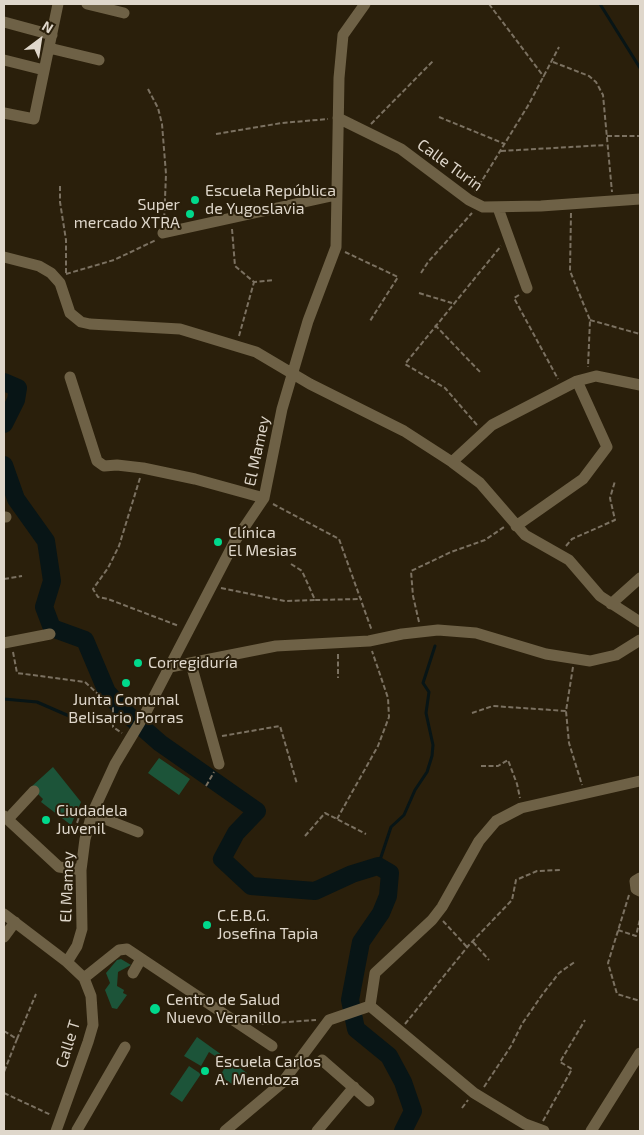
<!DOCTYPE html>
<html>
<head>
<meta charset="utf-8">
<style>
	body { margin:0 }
	#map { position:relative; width:644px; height:1135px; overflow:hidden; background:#2a1f0b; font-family:"Exo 2",sans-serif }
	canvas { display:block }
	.frame { position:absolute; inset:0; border:5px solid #dfd7cb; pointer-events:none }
	.north { position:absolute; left:15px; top:15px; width:50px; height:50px; -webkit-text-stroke:4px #2a1f0b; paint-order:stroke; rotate:31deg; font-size:14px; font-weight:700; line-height:20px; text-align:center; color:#dfd7cb }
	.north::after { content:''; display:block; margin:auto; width:18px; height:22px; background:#dfd7cb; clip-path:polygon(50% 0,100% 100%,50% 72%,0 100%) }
</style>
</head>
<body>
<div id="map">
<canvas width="644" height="1135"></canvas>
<div class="frame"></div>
<div class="north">N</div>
</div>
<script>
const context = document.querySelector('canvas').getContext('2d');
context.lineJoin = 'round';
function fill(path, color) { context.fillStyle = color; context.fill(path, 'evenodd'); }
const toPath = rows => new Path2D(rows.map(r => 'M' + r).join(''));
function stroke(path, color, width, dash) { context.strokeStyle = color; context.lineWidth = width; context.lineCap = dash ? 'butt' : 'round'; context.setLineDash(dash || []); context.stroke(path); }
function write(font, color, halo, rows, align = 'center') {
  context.font = font + ' "Exo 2",sans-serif'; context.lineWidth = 4; context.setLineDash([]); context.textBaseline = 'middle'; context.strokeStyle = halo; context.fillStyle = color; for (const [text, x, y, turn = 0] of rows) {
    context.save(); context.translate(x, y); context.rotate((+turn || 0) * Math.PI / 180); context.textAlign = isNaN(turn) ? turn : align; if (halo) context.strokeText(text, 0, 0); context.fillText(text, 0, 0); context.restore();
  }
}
const green = toPath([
	[159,758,190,779,179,795,148,773],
	[53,767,81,802,71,825,41,802,43,799,31,787],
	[121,959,131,965,118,972,117,986,124,990,123,993,127,995,117,1009,112,1008,105,990,110,983,106,973,117,960],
	[197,1037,247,1073,235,1086,220,1076,227,1064,209,1052,201,1066,184,1056],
	[189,1066,201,1074,182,1102,170,1094]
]);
const stream = toPath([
	[600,4,640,68],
	[4,699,37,702,76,719,105,718,127,714],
	[378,866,391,827,404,815,415,790,427,772,432,756,433,745,426,713,429,692,423,683,435,646]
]);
const river = toPath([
	[4,382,18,388,16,400,4,424],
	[4,465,16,499,46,541,52,581,44,607,52,628,85,640,107,692,127,714,160,743,257,811,236,833,222,859,251,886,315,891,352,874,378,866,390,873,388,896,381,913,361,942,350,1000,356,1029,389,1056,403,1082,413,1111,403,1131]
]);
const path = toPath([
	[489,4,544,77],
	[553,62,589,76,596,82,603,95,612,192],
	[148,89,158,108,162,124,166,174,164,223],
	[439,117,505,144],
	[371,124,433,61],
	[216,134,282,123,328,119],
	[607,136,640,136],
	[501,151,606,145],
	[60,186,60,202,66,240,66,273],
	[475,192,529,104,559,47],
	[571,213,570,271,590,320,588,367],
	[232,229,235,266,254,282,274,280],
	[345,252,398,277,370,321],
	[421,273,428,262,472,213],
	[66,274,114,260,156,240],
	[419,293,452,303],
	[519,295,514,298,558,379],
	[590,320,640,334],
	[435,325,481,373],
	[239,336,254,282],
	[477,425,445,388,405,364,501,246],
	[140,478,119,546,108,568,93,589,98,597,108,599,179,626],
	[273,504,339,539,372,631],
	[566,546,572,539,615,520,610,498,615,481],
	[291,564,302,571,315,600,362,599],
	[4,579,22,576],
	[221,588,285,601,315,600],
	[419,622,413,596,411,571,451,552,485,540,504,527],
	[13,652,17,673,85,682,113,708,113,727,122,733],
	[338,654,338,678],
	[573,667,566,711,569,743,582,785],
	[472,713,493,706,566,711],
	[222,736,280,726,297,784],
	[481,766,498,766,508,760,517,784,520,798],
	[206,786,214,772],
	[77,813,80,814,76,826,78,826],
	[337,819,378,746,389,717,388,698,372,651],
	[305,836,325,813,366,834],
	[629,895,608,963,617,994,640,1001],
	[443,921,467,947],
	[618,930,636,936,640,919],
	[473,942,489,960],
	[259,1024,316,1020],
	[405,1024,469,945,512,900,516,880,537,871,561,870],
	[4,1031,17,1039,4,1072],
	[17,1039,36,994],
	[484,1087,511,1046,522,1024,542,995,559,973,576,961],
	[4,1093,51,1115],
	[462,1108,468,1100],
	[543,1121,572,1069,560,1062,585,1020]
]);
const minor = toPath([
	[87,4,124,13],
	[4,22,52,35],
	[49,48,99,60],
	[4,60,44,70],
	[4,113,34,119,58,4],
	[338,118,401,149,469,200,483,207,541,206,640,199],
	[498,208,527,288],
	[163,233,336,195],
	[4,257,39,266,51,273,60,283,70,313,81,322,90,324,180,329,256,352,310,384,404,431,452,462,480,483,525,535,569,560,600,596,640,622],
	[70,377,97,461,104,466,117,465,143,468,195,479,264,498],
	[452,462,492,425,577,381,596,376,640,385],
	[4,517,6,517],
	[516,526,583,479,607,447,577,381],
	[611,604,640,578],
	[4,643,50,634],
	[191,664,219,764],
	[170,667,276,646,369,641,402,634,438,630,476,633,546,654,590,661,616,655,640,640],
	[92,814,138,832],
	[4,816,59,867,81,870],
	[8,819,34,791],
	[640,878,635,881,636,889,640,891],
	[4,914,67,962,84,978,91,996,93,1025,88,1042,56,1131],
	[4,937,15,922],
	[67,962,77,946,82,929,81,870,85,839,92,814,115,764,145,714,235,541,264,498,282,409,308,321,336,247,339,78,343,35,365,4],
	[133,973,141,959],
	[84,978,119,950,127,949,272,1046],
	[370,1006,375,973,432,920,442,907,479,841,496,821,521,808,640,781],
	[370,1006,474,1093,525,1124,544,1131],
	[322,1060,369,1101],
	[77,1130,125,1047],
	[225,1131,282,1083,329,1020,370,1006],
	[317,1131,354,1087],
	[591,1131,640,1053]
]);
const markers = [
	[195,200,5,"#00d98c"],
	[190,214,5,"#00d98c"],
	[218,542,5,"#00d98c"],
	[138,663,5,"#00d98c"],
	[126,683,5,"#00d98c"],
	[46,820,5,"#00d98c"],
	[207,925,5,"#00d98c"],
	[155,1009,6,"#00d98c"],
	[205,1071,5,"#00d98c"]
];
const streetNames = [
	["Calle Turin",450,165,36],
	["El Mamey",257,451,-78],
	["El Mamey",67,887,-88],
	["Calle T",68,1044,-73]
];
const poiNames = [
	["Escuela República",205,191],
	["de Yugoslavia",205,209],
	["Super",180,205,"right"],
	["mercado XTRA",180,223,"right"],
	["Clínica",228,533],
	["El Mesias",228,551],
	["Corregiduría",148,663],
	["Junta Comunal",126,700,"center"],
	["Belisario Porras",126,718,"center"],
	["Ciudadela",56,811],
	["Juvenil",56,829],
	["C.E.B.G.",217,916],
	["Josefina Tapia",217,934],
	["Centro de Salud",166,1000],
	["Nuevo Veranillo",166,1018],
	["Escuela Carlos",215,1062],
	["A. Mendoza",215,1080]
];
fill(green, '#1c5439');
stroke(stream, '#081516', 3);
stroke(river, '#081516', 18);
stroke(path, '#7b7161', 2, [5, 2.5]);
stroke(minor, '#6e6146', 11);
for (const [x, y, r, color] of markers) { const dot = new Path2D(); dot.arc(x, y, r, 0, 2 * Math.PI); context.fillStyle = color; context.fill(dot); stroke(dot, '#2a1f0b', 2); }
write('16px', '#dfd7cb', '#2a1f0b', streetNames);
write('16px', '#dfd7cb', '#2a1f0b', poiNames, 'left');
</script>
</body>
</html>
